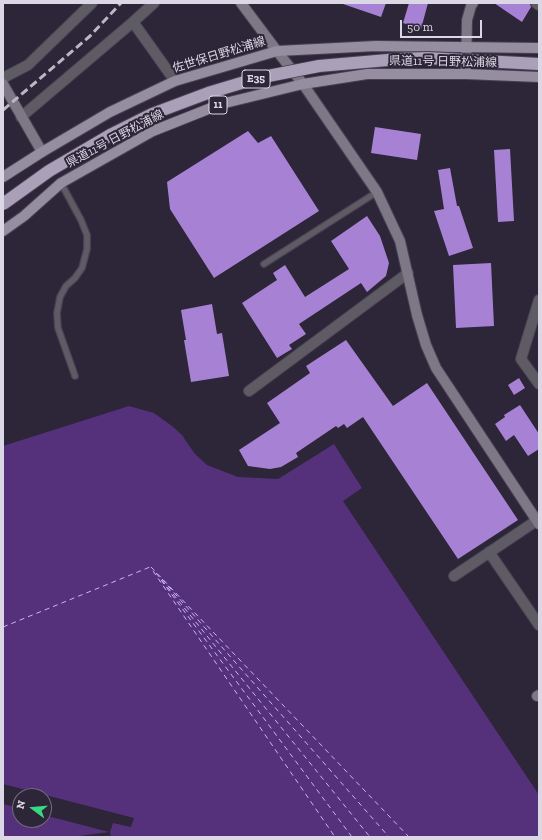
<!DOCTYPE html>
<html>
<head>
<meta charset="utf-8">
<style>
	body { margin:0 }
	#map { position:relative; width:542px; height:840px; overflow:hidden; background:#2d2538; font-family:"Zilla Slab",serif }
	canvas { display:block }
	.frame { position:absolute; inset:0; border:4px solid #dcd7e4; pointer-events:none }
	.north { position:absolute; left:12px; top:788px; width:40px; height:40px; box-sizing:border-box; background:#2d2538; border:1px solid #736c7d; border-radius:50%; rotate:286deg; font-size:11px; font-weight:700; line-height:16px; text-align:center; color:#dcd7e4 }
	.north::after { content:''; display:block; margin:auto; width:14px; height:18px; background:#36d881; clip-path:polygon(50% 0,100% 100%,50% 72%,0 100%) }
	.scale { position:absolute; left:400px; top:20px; width:82px; height:18px; box-sizing:border-box; border:2px solid #dcd7e4; border-top:0; padding-left:5px; font-size:12px; line-height:14px; white-space:nowrap; color:#dcd7e4; -webkit-text-stroke:3px #2d2538; paint-order:stroke }
</style>
</head>
<body>
<div id="map">
<canvas width="542" height="840"></canvas>
<div class="frame"></div>
<div class="north">N</div>
<div class="scale">50 m</div>
</div>
<script>
const context = document.querySelector('canvas').getContext('2d');
context.lineJoin = 'round';
function fill(path, color) { context.fillStyle = color; context.fill(path, 'evenodd'); }
const toPath = rows => new Path2D(rows.map(r => 'M' + r).join(''));
function stroke(path, color, width, dash) { context.strokeStyle = color; context.lineWidth = width; context.lineCap = dash ? 'butt' : 'round'; context.setLineDash(dash || []); context.stroke(path); }
function write(font, color, halo, rows, align = 'center') {
  context.font = font + ' "Zilla Slab","Noto Sans JP",serif'; context.lineWidth = 4; context.setLineDash([]); context.textBaseline = 'middle'; context.strokeStyle = halo; context.fillStyle = color; for (const [text, x, y, turn = 0] of rows) {
    context.save(); context.translate(x, y); context.rotate((+turn || 0) * Math.PI / 180); context.textAlign = isNaN(turn) ? turn : align; if (halo) context.strokeText(text, 0, 0); context.fillText(text, 0, 0); context.restore();
  }
}
const water = toPath([
	[129,406,154,413,172,426,182,435,188,444,195,454,207,465,238,477,278,479,334,444,362,488,343,501,539,795,539,837,3,837,3,446],
	[20,796,44,796,44,820,20,820]
]);
const pier = toPath([
	[3,784,134,818,131,827,113,823,110,832,111,837,71,837,109,832,44,815,44,796,20,796,20,808,3,804]
]);
const ferry = toPath([
	[151,567,409,837],
	[153,571,335,837],
	[156,573,370,837],
	[162,579,389,837],
	[161,580,352,837],
	[3,627,150,567]
]);
const building = toPath([
	[344,3,386,3,381,17,343,4],
	[409,3,428,3,421,29,403,23],
	[494,3,530,3,531,7,522,22],
	[375,127,421,134,417,160,371,153],
	[248,131,258,143,271,136,319,211,214,278,170,209,167,182],
	[510,149,514,221,498,222,494,150],
	[450,168,457,206,459,206,473,248,449,256,434,211,444,209,438,170],
	[367,216,380,236,389,263,386,276,367,292,361,283,299,324,306,334,289,345,292,349,277,358,242,303,277,280,273,273,285,265,305,297,349,269,331,241],
	[491,263,494,326,456,328,453,265],
	[212,304,217,334,222,333,229,376,191,382,184,340,186,340,181,310],
	[346,340,393,406,427,383,518,520,458,559,363,417,347,428,344,424,338,428,336,426,296,453,298,457,281,467,270,469,248,466,239,450,280,423,267,403,310,373,306,366],
	[519,378,525,388,514,395,508,385],
	[520,405,539,434,539,449,528,456,514,435,506,441,495,424,505,417,504,415]
]);
const lane = toPath([
	[61,183,81,220,87,235,87,249,82,268,75,278,66,286,60,297,57,313,58,328,75,376],
	[264,264,377,192]
]);
const street = toPath([
	[536,3,539,5],
	[133,22,175,81],
	[3,78,28,65,92,3],
	[21,117,133,22,154,3],
	[539,300,521,359,539,384],
	[249,391,408,273],
	[489,552,539,625],
	[454,576,536,521]
]);
const secondary = toPath([
	[241,3,277,51,303,84,377,192,400,241,417,315,426,345,436,368,539,524],
	[466,74,467,20,471,6,473,3],
	[3,84,42,152],
	[537,696,539,695]
]);
const primary = toPath([
	[3,177,42,152,110,112,175,81,277,51,376,46,539,48],
	[3,231,24,216,61,183,153,131,221,104,303,84,367,74,466,74,539,77]
]);
const rail = toPath([
	[3,110,90,36,121,3]
]);
const highwayBridge = toPath([
	[3,204,49,171,112,134,152,114,208,93,258,78,319,66,399,59,427,58,539,64]
]);
const shields = [
	[256,79,28],
	[218,105,18]
];
const shieldNames = [
	["E35",256,79],
	["11",218,105]
];
const streetNames = [
	["佐世保日野松浦線",219,55,-17],
	["県道11号 日野松浦線",443,62,1],
	["県道11号 日野松浦線",115,139,-28]
];
fill(water, '#55307b');
fill(pier, '#2d2538');
stroke(ferry, '#ceb2f2', 1, [5, 4]);
fill(building, '#a782d4');
stroke(lane, '#494154', 8);
stroke(street, '#494154', 12);
stroke(secondary, '#494154', 12);
stroke(primary, '#494154', 12);
stroke(lane, '#5f5b65', 5.5);
stroke(street, '#5f5b65', 10);
stroke(secondary, '#7d7786', 10);
stroke(primary, '#958da0', 10);
stroke(rail, '#bdb7c5', 3, [8, 4]);
stroke(highwayBridge, '#494154', 14, []);
stroke(highwayBridge, '#aaa0b8', 12);
for (const [x, y, w] of shields) { const box = new Path2D(); box.roundRect(x - w / 2, y - 9, w, 18, 3); context.fillStyle = '#2d2538'; context.fill(box); stroke(box, '#dcd7e4', 1); }
write('bold 11px', '#dcd7e4', null, shieldNames);
write('12px', '#dcd7e4', '#2d2538', streetNames);
</script>
</body>
</html>
